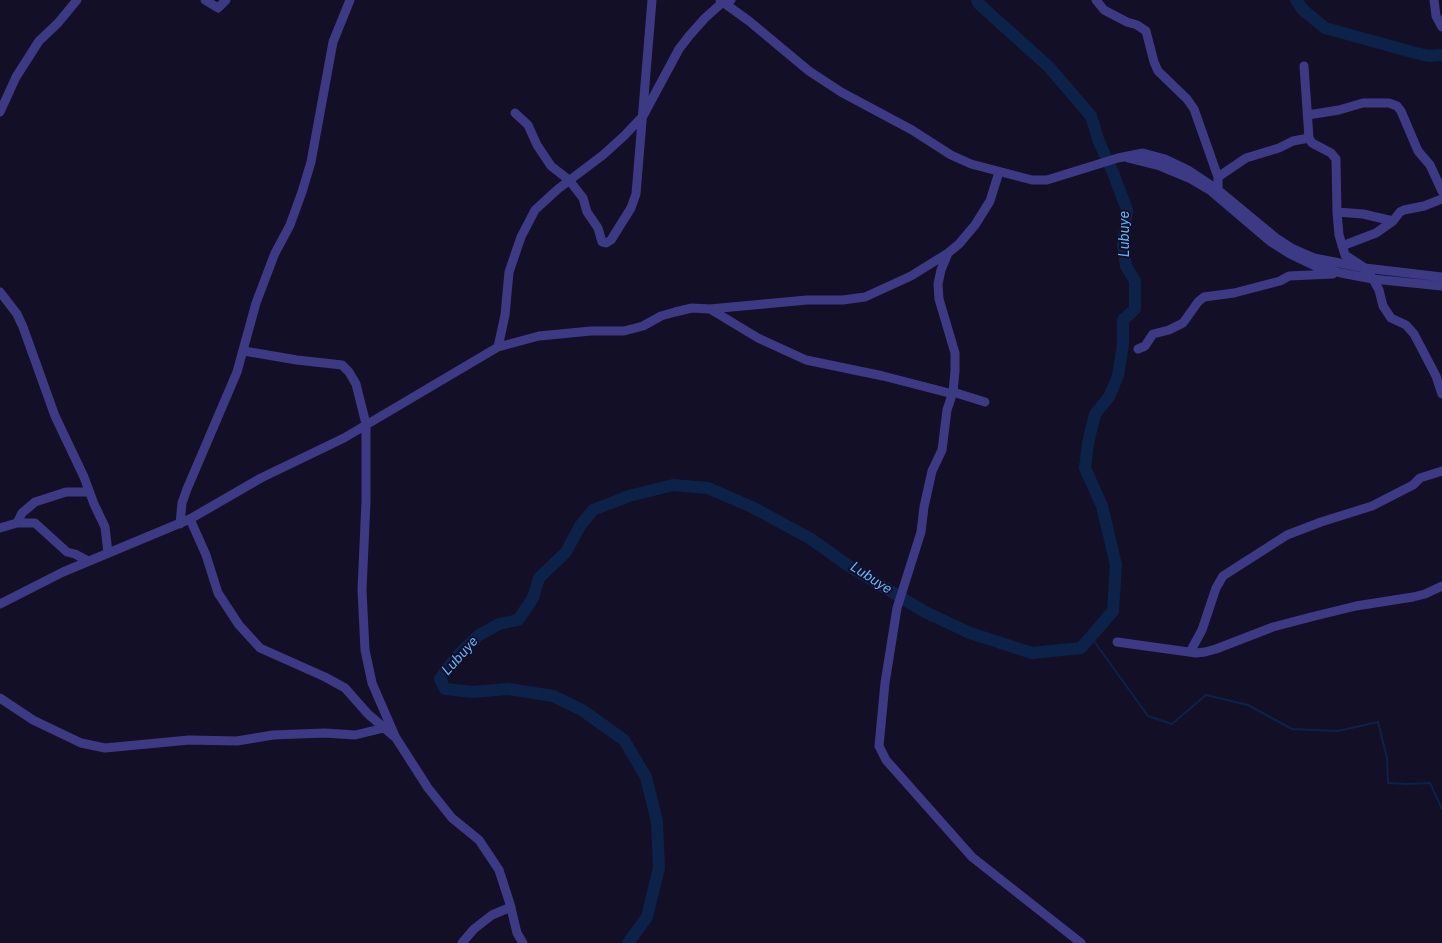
<!DOCTYPE html>
<html>
<head>
<meta charset="utf-8">
<style>
	body { margin:0 }
	canvas { display:block; background:#130f26 }
</style>
</head>
<body>
<canvas width="1442" height="943"></canvas>
<script>
const context = document.querySelector('canvas').getContext('2d');
context.lineJoin = 'round';
const toPath = rows => new Path2D(rows.map(r => 'M' + r).join(''));
function stroke(path, color, width, dash) { context.strokeStyle = color; context.lineWidth = width; context.lineCap = dash ? 'butt' : 'round'; context.setLineDash(dash || []); context.stroke(path); }
function write(font, color, halo, rows, align = 'center') {
  context.font = font + ' "Public Sans",sans-serif'; context.lineWidth = 4; context.setLineDash([]); context.textBaseline = 'middle'; context.strokeStyle = halo; context.fillStyle = color; for (const [text, x, y, turn = 0] of rows) {
    context.save(); context.translate(x, y); context.rotate((+turn || 0) * Math.PI / 180); context.textAlign = isNaN(turn) ? turn : align; if (halo) context.strokeText(text, 0, 0); context.fillText(text, 0, 0); context.restore();
  }
}
const stream = toPath([
	[1091,637,1148,716,1172,724,1206,695,1248,705,1292,729,1338,731,1378,722,1387,758,1388,783,1407,784,1430,783,1442,809]
]);
const river = toPath([
	[1296,0,1302,9,1325,28,1412,52,1429,56,1442,55],
	[628,943,647,917,659,868,657,822,646,777,624,740,582,710,553,696,508,689,473,692,445,689,440,679,456,657,479,635,499,624,518,620,533,598,539,578,566,552,580,526,593,510,629,496,673,485,708,488,754,508,811,539,846,564,925,612,970,633,1032,653,1081,648,1113,611,1116,565,1102,506,1085,468,1088,443,1095,414,1109,397,1118,376,1123,344,1123,320,1135,309,1135,281,1126,266,1123,245,1127,210,1112,170,1099,142,1091,116,1049,67,979,4,977,0]
]);
const minor = toPath([
	[205,0,218,8,226,0],
	[720,0,749,21,809,71,841,92,912,130,951,155,971,164,1032,180,1047,180,1118,158,1143,153,1165,159,1188,170,1218,190,1276,238,1293,249,1314,258,1365,268,1442,277],
	[1096,0,1104,10,1127,22,1137,25,1146,31,1154,62,1158,71,1187,99,1194,109,1218,177,1218,192],
	[1434,0,1436,16,1442,27],
	[1304,66,1309,138,1312,143,1331,153,1336,159,1337,212,1339,235,1345,255,1365,268,1373,279,1379,290,1383,306,1391,318,1406,325,1414,334,1436,376,1442,394],
	[0,112,16,77,39,41,58,23,77,0],
	[515,113,528,125,537,145,551,166,569,180,583,198,587,212,598,228,602,242,606,243,611,240,631,208,636,194,652,0],
	[1308,115,1339,110,1363,103,1389,103,1397,106,1401,111,1418,151,1430,165,1442,191],
	[1128,158,1160,166,1189,178,1211,191,1271,242,1290,254,1315,266,1341,273,1373,279,1442,286],
	[999,172,990,201,975,225,959,244,948,253,941,270,938,284,939,299,955,353,955,371,953,392,947,410,942,450,932,471,924,507,921,532,897,608,885,683,879,746,886,760,972,857,1081,943],
	[1218,177,1246,158,1279,148,1293,141,1309,138],
	[1337,212,1363,214,1393,221,1400,212,1404,210,1424,206,1442,199],
	[1342,246,1376,233,1393,221],
	[0,292,17,314,23,327,55,416,84,477,94,504,105,527,108,553],
	[710,309,758,338,806,360,883,376,949,393,953,392,985,402],
	[498,347,505,315,509,272,521,237,535,210,558,189,603,155,624,136,643,116,679,49,689,36,705,18,723,2,731,0],
	[1138,349,1145,346,1153,334,1169,330,1183,323,1198,302,1204,297,1234,293,1280,281,1289,276,1333,274],
	[244,351,297,360,342,365,349,372,356,384,366,424,366,501,362,590,365,650,372,683,395,736],
	[190,519,206,555,218,593,239,625,260,648,325,677,345,688,368,714,396,738,428,788,452,818,479,840,499,870,510,904,517,933,523,943],
	[17,523,22,513,35,502,66,492,89,492],
	[180,524,182,503,187,489,237,372,256,303,275,253,290,225,302,192,311,162,333,42,350,0],
	[0,528,17,523,35,523,67,552,75,554,88,561],
	[0,604,63,572,190,519,261,478,344,438,498,347,539,336,591,331,624,331,643,326,661,316,675,312,692,308,710,309,807,300,843,300,865,297,911,276,948,253],
	[1117,642,1196,653,1205,652,1216,649,1273,627,1311,617,1356,606,1413,597,1425,594,1442,586],
	[1190,652,1202,630,1216,588,1223,576,1287,535,1321,522,1372,506,1413,485,1420,478,1442,471],
	[0,698,33,720,81,743,105,748,189,740,237,741,273,735,325,733,355,735,384,728],
	[462,943,474,929,492,915,511,907]
]);
const waterNames = [
	["Lubuye",1125,234,-90],
	["Lubuye",871,578,33],
	["Lubuye",460,656,-48]
];
stroke(stream, '#0c2248', 2);
stroke(river, '#0c2248', 12);
stroke(minor, '#3d3a85', 9);
write('italic 14px', '#62b6ff', '#130f26', waterNames);
</script>
</body>
</html>
